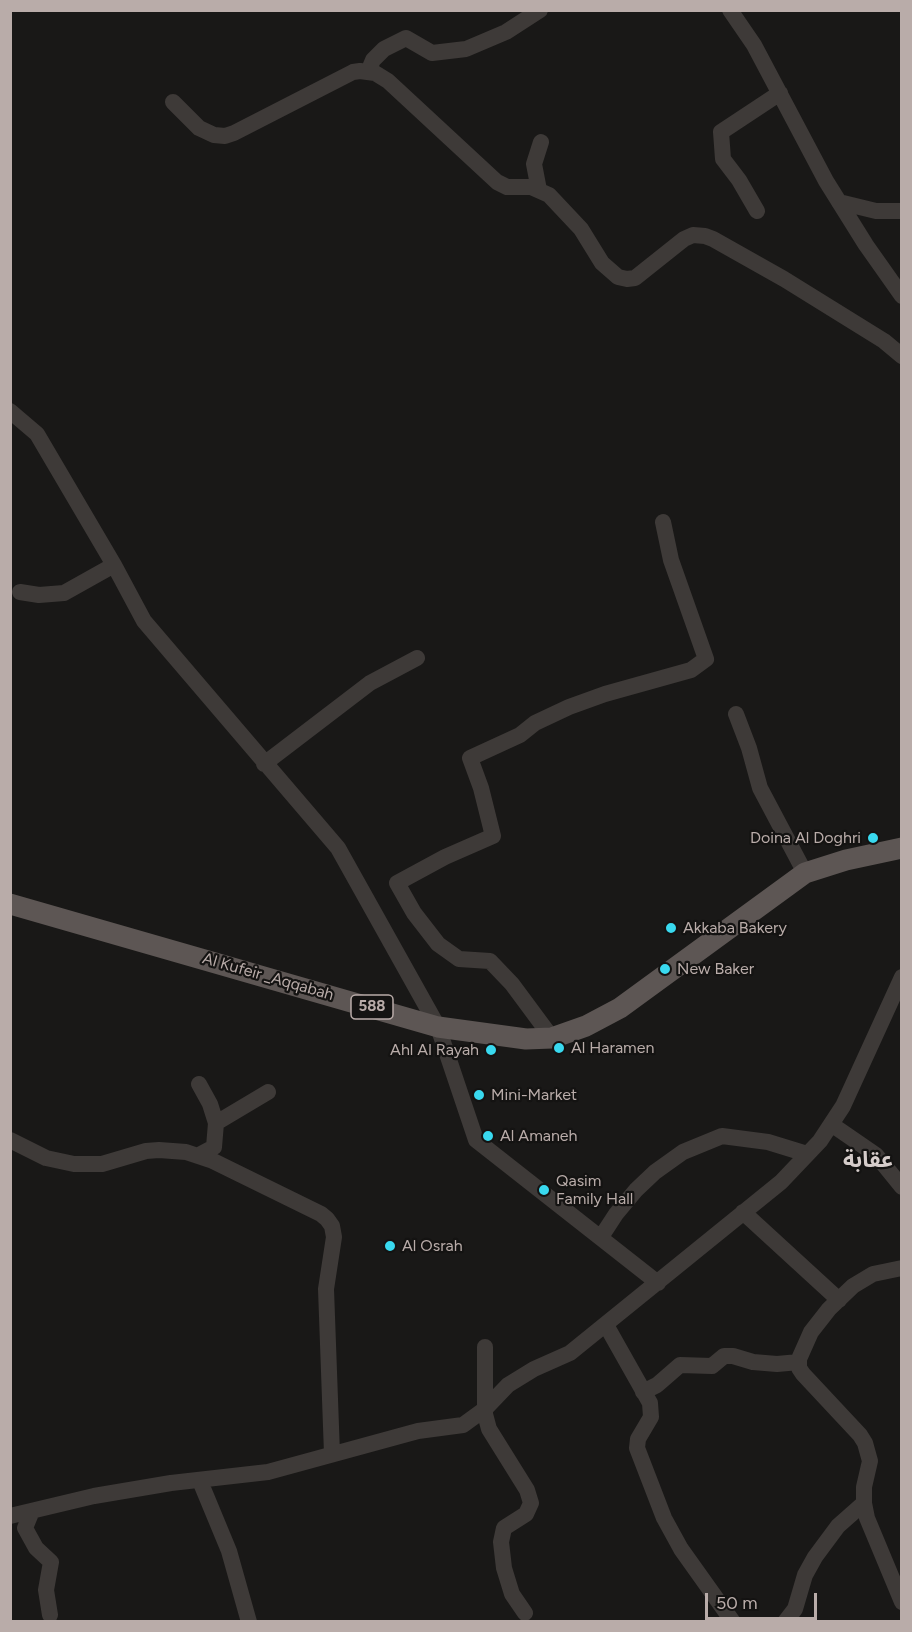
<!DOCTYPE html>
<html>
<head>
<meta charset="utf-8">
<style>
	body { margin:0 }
	#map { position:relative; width:912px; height:1632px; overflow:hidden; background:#191817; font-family:Figtree,sans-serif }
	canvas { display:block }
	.frame { position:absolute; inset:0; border:12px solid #b9aca9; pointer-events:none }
	.scale { position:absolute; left:705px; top:1593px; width:112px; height:27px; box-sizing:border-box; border:3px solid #b9aca9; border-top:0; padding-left:8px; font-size:18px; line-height:21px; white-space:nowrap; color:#b9aca9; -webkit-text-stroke:4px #141312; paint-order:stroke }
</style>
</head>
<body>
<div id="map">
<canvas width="912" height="1632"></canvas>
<div class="frame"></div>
<div class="scale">50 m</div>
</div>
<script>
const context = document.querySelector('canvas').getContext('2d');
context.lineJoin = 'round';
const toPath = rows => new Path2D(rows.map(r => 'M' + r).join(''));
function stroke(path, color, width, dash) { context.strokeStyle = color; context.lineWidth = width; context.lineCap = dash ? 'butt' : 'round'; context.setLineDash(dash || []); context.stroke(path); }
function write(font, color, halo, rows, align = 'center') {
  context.font = font + ' Figtree,"Noto Sans Arabic",sans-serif'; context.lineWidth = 4.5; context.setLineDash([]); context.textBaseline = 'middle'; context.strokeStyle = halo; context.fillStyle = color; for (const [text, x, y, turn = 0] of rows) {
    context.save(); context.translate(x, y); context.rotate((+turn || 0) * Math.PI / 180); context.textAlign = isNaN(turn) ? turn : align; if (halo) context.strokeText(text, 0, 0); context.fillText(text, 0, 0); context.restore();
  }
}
const minor = toPath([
	[730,10,754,45,826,181,866,245,902,296],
	[368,72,373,60,384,49,406,38,432,53,466,49,506,32,540,10],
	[173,102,199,128,214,135,225,136,234,133,353,72,360,71,375,73,388,81,497,182,507,187,531,187,549,195,581,229,602,263,618,277,627,279,635,278,684,239,693,235,705,236,713,239,784,279,884,341,902,356],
	[539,190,534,164,541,142],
	[839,202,876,211,902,211],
	[757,211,739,180,723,159,721,132,780,93],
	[10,411,37,434,114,565,144,621,338,848,438,1027,476,1140,658,1283],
	[20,592,39,595,64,593,114,565],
	[736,714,749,748,760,788,805,873],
	[264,764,370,683,417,658],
	[552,1038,512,984,490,961,459,959,438,944,414,913,397,883,445,857,493,836,481,788,470,758,520,735,535,723,569,707,605,694,691,670,706,659,671,560,663,522],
	[199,1084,210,1104,216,1123],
	[831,1124,876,1155,902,1187],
	[10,1140,46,1158,74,1164,102,1164,146,1151,159,1150,186,1152,213,1161,321,1214,327,1219,332,1226,334,1237,326,1289,332,1454],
	[199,1155,214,1147,216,1123,268,1092],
	[743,1212,839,1300],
	[601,1237,616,1214,636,1190,655,1172,683,1152,722,1136,768,1142,807,1154],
	[606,1325,650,1403,651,1417,638,1439,637,1448,664,1518,681,1549,733,1622],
	[485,1347,485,1414,489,1429,527,1490,531,1503,526,1514,504,1528,501,1542,504,1568,512,1594,525,1613],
	[643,1392,657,1385,680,1365,712,1366,724,1356,733,1356,753,1362,777,1364,799,1362],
	[200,1481,229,1551,249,1622],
	[864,1503,867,1518,902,1602],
	[32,1511,25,1528,36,1548,51,1562,46,1590,50,1615],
	[10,1516,94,1496,171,1483,268,1472,418,1431,463,1425,485,1409,508,1385,534,1369,570,1353,781,1182,820,1141,843,1106,902,977],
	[785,1622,795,1609,805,1575,815,1557,838,1526,864,1503,864,1487,870,1461,865,1443,860,1435,803,1374,799,1368,799,1359,811,1332,829,1309,853,1286,873,1274,902,1268]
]);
const major = toPath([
	[10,904,438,1027,526,1039,552,1038,586,1026,620,1008,805,873,846,860,902,848]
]);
const markers = [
	[873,838,6,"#39d9ef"],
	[671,928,6,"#39d9ef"],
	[665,969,6,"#39d9ef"],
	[559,1048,6,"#39d9ef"],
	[491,1050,6,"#39d9ef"],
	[479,1095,6,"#39d9ef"],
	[488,1136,6,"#39d9ef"],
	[544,1190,6,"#39d9ef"],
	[390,1246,6,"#39d9ef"]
];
const shields = [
	[372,1007,42]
];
const shieldNames = [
	["588",372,1007]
];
const poiNames = [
	["Doina Al Doghri",861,838,"right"],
	["Akkaba Bakery",683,928],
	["New Baker",677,969],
	["Al Haramen",571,1048],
	["Ahl Al Rayah",479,1050,"right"],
	["Mini-Market",491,1095],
	["Al Amaneh",500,1136],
	["Qasim",556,1181],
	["Family Hall",556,1199],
	["Al Osrah",402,1246]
];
const streetNames = [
	["Al Kufeir _Aqqabah",268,977,16]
];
const districtNames = [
	["عقابة",868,1161]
];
stroke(minor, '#3e3a38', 16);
stroke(major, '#5d5654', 21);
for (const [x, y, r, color] of markers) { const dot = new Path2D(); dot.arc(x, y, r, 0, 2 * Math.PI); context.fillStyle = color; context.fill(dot); stroke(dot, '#141312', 2); }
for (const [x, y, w] of shields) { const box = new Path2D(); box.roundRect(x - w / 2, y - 12, w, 24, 4.5); context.fillStyle = '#141312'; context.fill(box); stroke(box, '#b9aca9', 1.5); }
write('bold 15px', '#b9aca9', null, shieldNames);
write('16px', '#b9aca9', '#141312', poiNames, 'left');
write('16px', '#b9aca9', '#141312', streetNames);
write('bold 22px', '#d5ccca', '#141312', districtNames);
</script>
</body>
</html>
